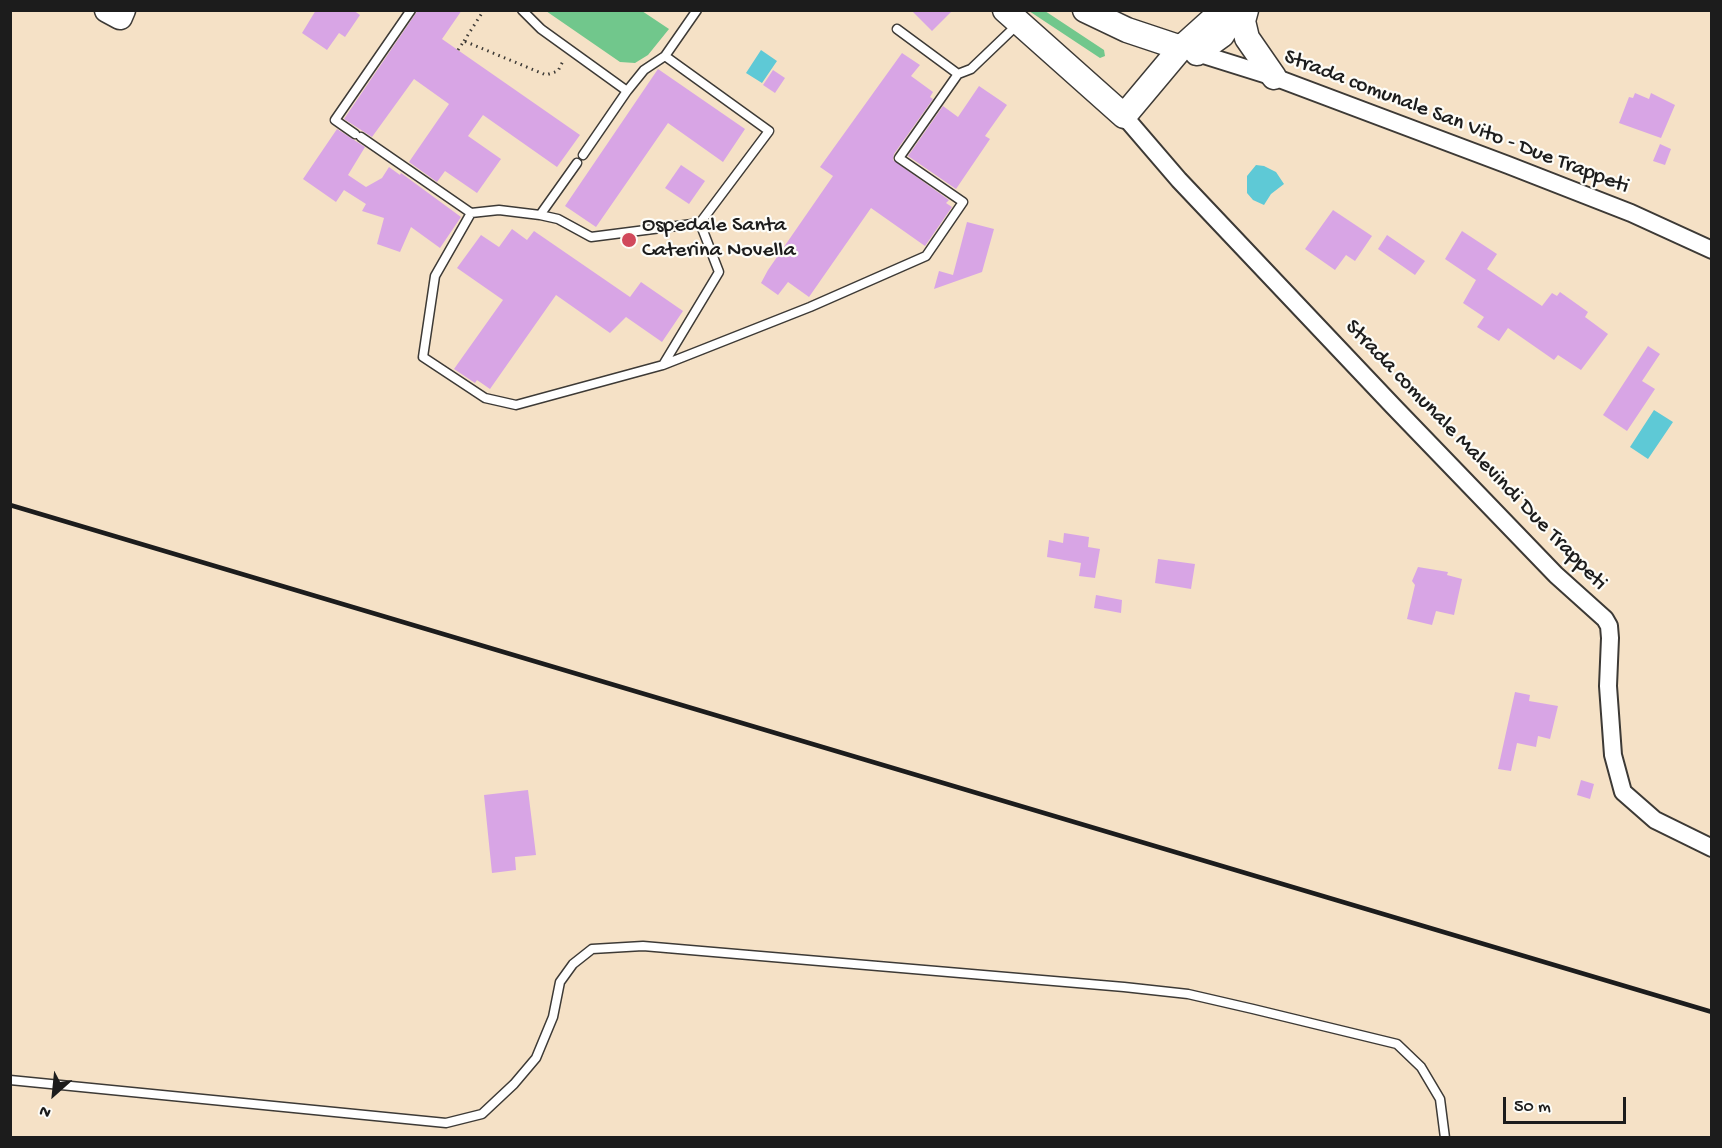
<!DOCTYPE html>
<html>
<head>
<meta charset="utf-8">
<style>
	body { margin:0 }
	#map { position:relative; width:1722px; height:1148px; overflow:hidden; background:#f5e1c6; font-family:"Gochi Hand",sans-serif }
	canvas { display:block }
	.frame { position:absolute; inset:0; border:12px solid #1c1c1c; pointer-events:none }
	.north { position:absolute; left:24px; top:1064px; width:60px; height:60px; -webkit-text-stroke:4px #fdfcf7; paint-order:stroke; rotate:207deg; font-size:16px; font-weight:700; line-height:24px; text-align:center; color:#1c1c1c }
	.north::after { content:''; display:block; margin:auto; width:21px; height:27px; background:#1c1c1c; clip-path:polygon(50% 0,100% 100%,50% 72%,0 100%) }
	.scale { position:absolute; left:1503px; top:1097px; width:123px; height:27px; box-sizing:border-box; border:3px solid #1c1c1c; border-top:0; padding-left:8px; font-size:18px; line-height:21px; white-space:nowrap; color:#1c1c1c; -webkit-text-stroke:4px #fdfcf7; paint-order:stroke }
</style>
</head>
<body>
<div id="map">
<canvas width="1722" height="1148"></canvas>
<div class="frame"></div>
<div class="north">N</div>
<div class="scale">50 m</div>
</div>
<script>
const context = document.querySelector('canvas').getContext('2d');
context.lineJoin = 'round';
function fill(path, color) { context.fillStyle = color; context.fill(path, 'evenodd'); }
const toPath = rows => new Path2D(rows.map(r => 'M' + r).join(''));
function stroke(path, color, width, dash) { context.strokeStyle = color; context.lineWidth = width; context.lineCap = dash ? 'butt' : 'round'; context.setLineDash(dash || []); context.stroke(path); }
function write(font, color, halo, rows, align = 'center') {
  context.font = font + ' "Gochi Hand",sans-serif'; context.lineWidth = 4.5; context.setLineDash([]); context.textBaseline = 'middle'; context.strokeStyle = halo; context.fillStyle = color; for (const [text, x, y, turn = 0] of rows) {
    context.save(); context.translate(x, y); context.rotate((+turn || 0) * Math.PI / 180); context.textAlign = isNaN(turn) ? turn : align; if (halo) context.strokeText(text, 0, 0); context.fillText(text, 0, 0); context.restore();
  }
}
const green = toPath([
	[546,11,642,11,669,29,648,55,635,63,620,62],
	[1029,11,1045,11,1104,50,1105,56,1100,58]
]);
const water = toPath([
	[761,50,777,61,762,83,746,73],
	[1256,165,1264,166,1276,172,1284,184,1271,194,1264,205,1253,200,1247,193,1247,176],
	[1654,410,1673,422,1648,459,1630,447]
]);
const building = toPath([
	[316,10,353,10,360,15,345,37,339,33,327,50,302,33],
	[418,10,462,10,442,39,580,135,557,167,483,115,468,136,501,159,477,193,445,171,437,182,409,162,449,104,414,79,372,137,344,119],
	[911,10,953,10,932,31],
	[902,53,920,65,911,76,933,92,930,97,933,99,894,154,893,160,949,200,946,203,952,207,925,246,871,208,809,297,788,282,778,295,761,283,768,270,833,176,820,167],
	[658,69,745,129,723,162,668,123,596,227,565,206],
	[773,70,785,78,775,93,763,85],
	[979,86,1007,105,985,136,990,139,956,189,908,156,943,106,958,117],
	[1635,93,1649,99,1651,93,1675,105,1661,138,1619,123,1629,97,1633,98],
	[337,129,365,147,348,175,366,187,382,178,389,167,400,175,401,173,461,217,440,248,411,227,400,252,377,244,384,218,362,211,366,204,344,190,336,202,303,179],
	[1660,144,1671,149,1665,165,1653,161],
	[681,165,705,181,689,204,665,188],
	[1333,210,1372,236,1355,261,1346,255,1335,270,1305,249],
	[967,222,994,229,982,272,934,289,939,271,953,275],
	[512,229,527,240,534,231,630,297,641,282,683,311,662,342,626,317,610,333,556,295,490,389,477,380,475,383,454,369,503,300,457,268,481,235,499,247],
	[1462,231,1497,254,1487,269,1542,306,1552,293,1557,296,1560,292,1588,312,1585,317,1608,334,1581,370,1558,355,1554,360,1508,328,1499,341,1477,327,1484,317,1463,303,1476,280,1445,259],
	[1387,235,1425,261,1415,275,1378,249],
	[1648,346,1660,354,1642,381,1655,389,1627,431,1603,415],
	[1064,533,1089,537,1088,547,1100,549,1095,578,1079,576,1081,563,1047,557,1049,540,1063,543],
	[1158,559,1195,564,1191,589,1155,583],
	[1418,567,1448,572,1447,575,1462,579,1454,615,1436,611,1432,625,1407,619,1415,585,1412,581],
	[1096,595,1122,600,1121,613,1094,608],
	[1515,692,1530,695,1529,701,1558,706,1550,739,1538,736,1536,747,1517,743,1511,771,1498,769],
	[1581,780,1594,784,1590,799,1577,795],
	[528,790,536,855,515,857,516,870,492,873,484,795]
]);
const path = toPath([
	[464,41,482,13],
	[458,50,464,41,546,75,558,71,564,59]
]);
const lane = toPath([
	[522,10,541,29,627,91,644,70,665,56,697,10],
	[958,74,971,69,1017,25],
	[355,134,335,120,411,10],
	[361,137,471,213,499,210,540,215,577,163],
	[583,155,627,91],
	[471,213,435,276,423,357,485,398,516,405,663,365,719,272,700,223],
	[540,215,558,219,591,237,700,223,769,131,665,56],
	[663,365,810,307,926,256,963,202,899,158,958,74,897,29],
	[10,1080,446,1123,482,1114,514,1084,536,1058,553,1017,560,982,573,964,592,949,643,946,1124,987,1188,994,1253,1009,1397,1044,1421,1067,1440,1099,1445,1138]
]);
const street = toPath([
	[1191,51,1274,77,1508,165,1631,213,1712,250],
	[1124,116,1179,180,1393,406,1556,575,1605,619,1609,626,1610,638,1608,686,1613,755,1623,792,1655,820,1712,848]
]);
const secondary = toPath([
	[107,10,120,17,123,10],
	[1005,10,1124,116,1181,48,1211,21,1230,10],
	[1085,10,1127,30,1181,48],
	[1246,10,1243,21,1247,38,1274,77],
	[1197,53,1222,35,1237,10]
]);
const rail = toPath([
	[10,505,1712,1012]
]);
const markers = [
	[629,240,8,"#d1495b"]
];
const streetNames = [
	["Strada comunale San Vito - Due Trappeti",1456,123,21],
	["Strada comunale Malevindi Due Trappeti",1475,456,46]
];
const poiNames = [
	["Ospedale Santa",642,227],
	["Caterina Novella",642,252]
];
fill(green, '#71c78c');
fill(water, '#5ec9d6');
fill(building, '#d8a5e5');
stroke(lane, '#3d3a36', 11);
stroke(street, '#3d3a36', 20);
stroke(secondary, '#3d3a36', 27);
stroke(path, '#3d3a36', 3, [1.5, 4.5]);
stroke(lane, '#fff', 8);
stroke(street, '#fff', 16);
stroke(secondary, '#fff', 24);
stroke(rail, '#1c1c1c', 4.5);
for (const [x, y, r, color] of markers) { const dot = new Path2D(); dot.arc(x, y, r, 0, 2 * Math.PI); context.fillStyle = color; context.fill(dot); stroke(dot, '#fdfcf7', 2); }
write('22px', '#1c1c1c', '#fdfcf7', streetNames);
write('22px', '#1c1c1c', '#fdfcf7', poiNames, 'left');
</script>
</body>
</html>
